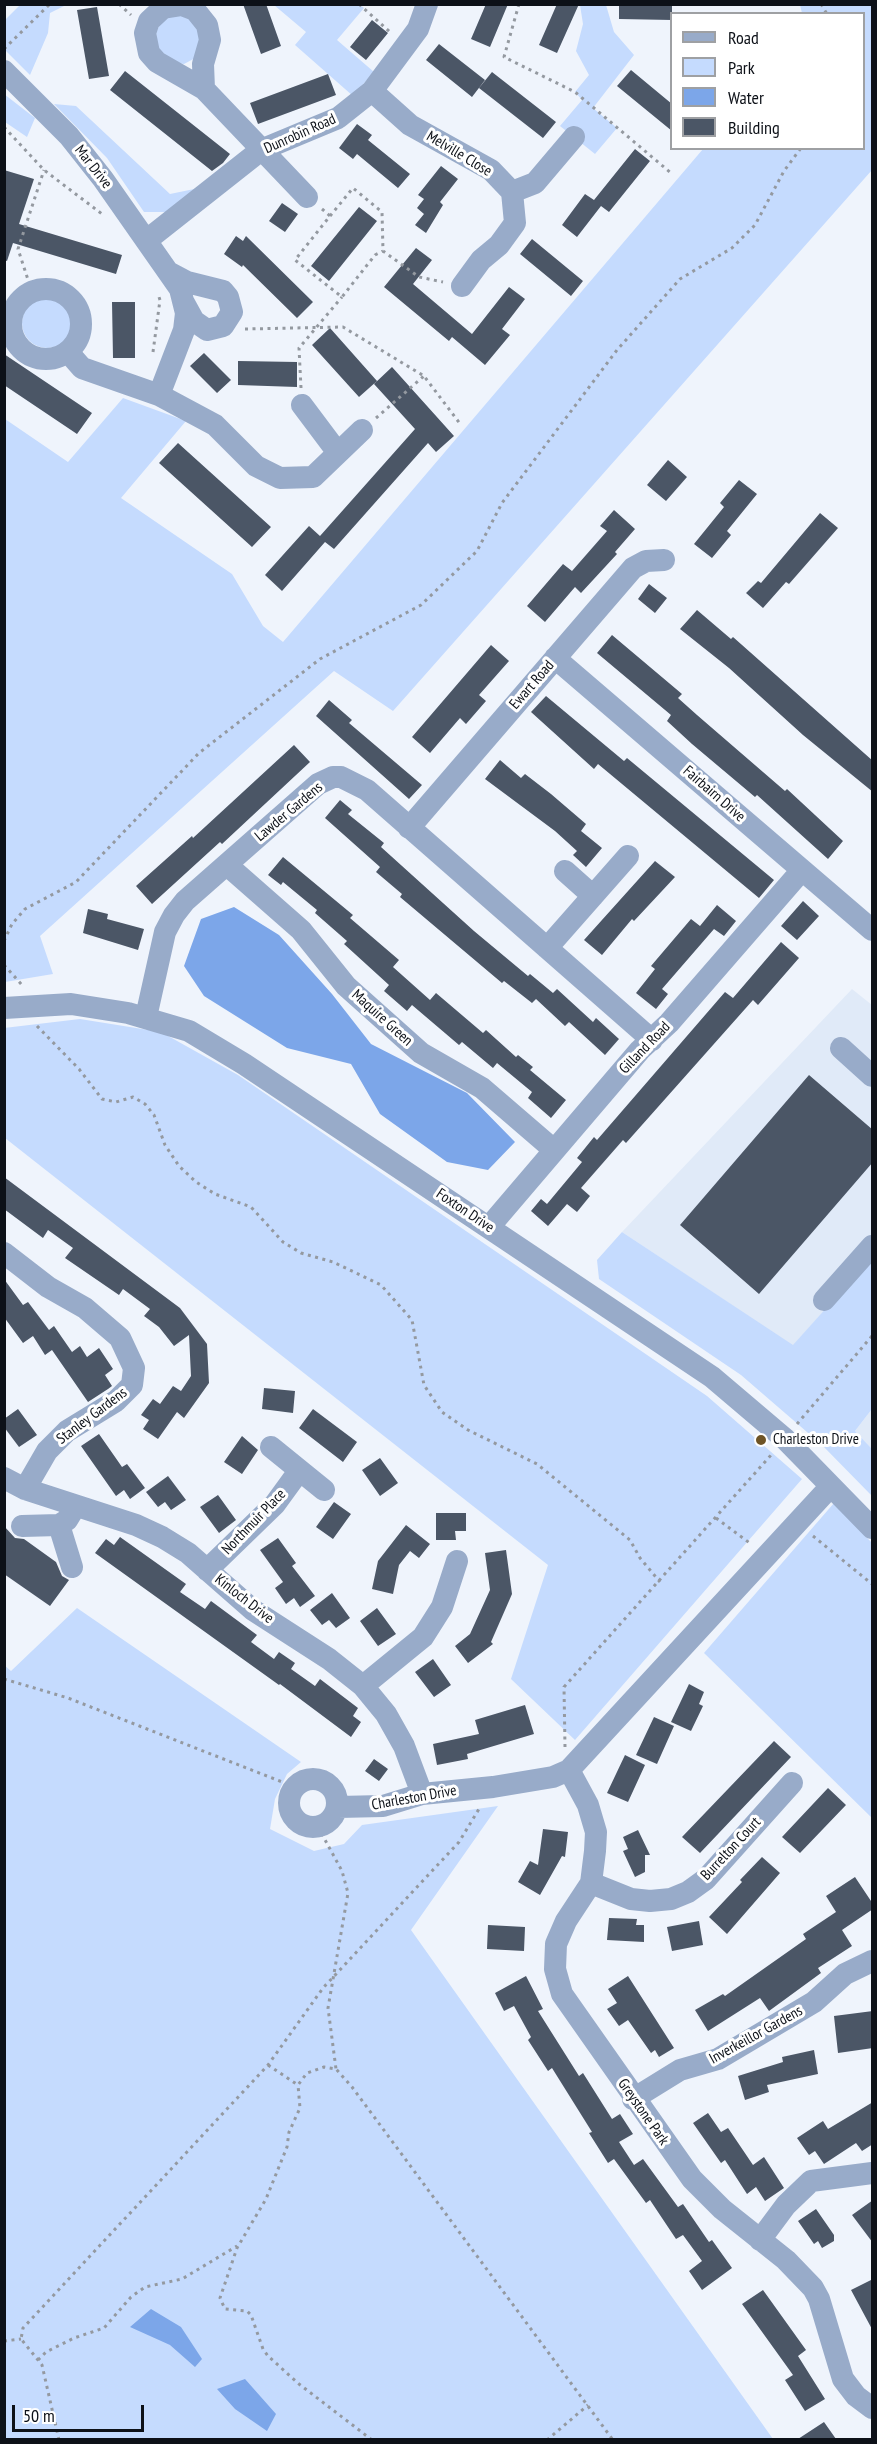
<!DOCTYPE html>
<html>
<head>
<meta charset="utf-8">
<style>
	body { margin:0 }
	#map { position:relative; width:877px; height:2444px; overflow:hidden; background:#eff4fc; font-family:"PT Sans Narrow",sans-serif }
	canvas { display:block }
	.frame { position:absolute; inset:0; border:6px solid #0d1118; pointer-events:none }
	.legend { position:absolute; left:670px; top:12px; width:195px; height:138px; box-sizing:border-box; background:#fff; border:2px solid #9ea0a3; margin:0; padding:8px 10px; list-style:none; font-size:18px; color:#0d1118 }
	.legend li { display:flex; align-items:center; gap:12px; height:30px }
	.legend b { width:30px; border:2px solid #9ea0a3 }
	.scale { position:absolute; left:12px; top:2405px; width:132px; height:27px; box-sizing:border-box; border:3px solid #0d1118; border-top:0; padding-left:8px; font-size:18px; line-height:21px; white-space:nowrap; color:#0d1118; -webkit-text-stroke:4px #fff; paint-order:stroke }
</style>
</head>
<body>
<div id="map">
<canvas width="877" height="2444"></canvas>
<div class="frame"></div>
<ul class="legend">
<li><b style="height:8px;background:#98abc9"></b>Road</li>
<li><b style="height:16px;background:#c5dbfe"></b>Park</li>
<li><b style="height:16px;background:#7ca6e9"></b>Water</li>
<li><b style="height:16px;background:#4b5666"></b>Building</li>
</ul>
<div class="scale">50 m</div>
</div>
<script>
const context = document.querySelector('canvas').getContext('2d');
context.lineJoin = 'round';
function fill(path, color) { context.fillStyle = color; context.fill(path, 'evenodd'); }
const toPath = rows => new Path2D(rows.map(r => 'M' + r).join(''));
function stroke(path, color, width, dash) { context.strokeStyle = color; context.lineWidth = width; context.lineCap = dash ? 'butt' : 'round'; context.setLineDash(dash || []); context.stroke(path); }
function write(font, color, halo, rows, align = 'center') {
  context.font = font + ' "PT Sans Narrow",sans-serif'; context.lineWidth = 6; context.setLineDash([]); context.textBaseline = 'middle'; context.strokeStyle = halo; context.fillStyle = color; for (const [text, x, y, turn = 0] of rows) {
    context.save(); context.translate(x, y); context.rotate((+turn || 0) * Math.PI / 180); context.textAlign = isNaN(turn) ? turn : align; if (halo) context.strokeText(text, 0, 0); context.fillText(text, 0, 0); context.restore();
  }
}
const built = toPath([
	[852,989,872,1005,872,1257,793,1346,622,1232],
	[872,1409,872,1449,855,1431]
]);
const green = toPath([
	[21,4,66,5,50,13,48,33,30,75,5,50,5,20],
	[359,4,364,8,337,40,374,72,353,96,295,45,306,32,274,5],
	[580,5,606,5,614,32,634,55,593,108,617,128,595,154,560,126,582,100,575,92,589,75,576,51,583,24],
	[800,5,872,5,872,170,393,711,334,671,40,936,53,974,5,982,5,419,68,462,123,398,186,421,121,498,232,574,263,626,283,642,703,149,864,148,864,14,802,13],
	[178,13,201,24,199,56,184,64,176,63,158,49,156,33,159,26,164,20],
	[4,94,35,118,27,137,5,122],
	[54,104,76,106,170,194,204,187,173,212,144,212,107,158],
	'22 323a25 25 0 1 1 50 0a25 25 0 1 1-50 0Z',
	[80,1019,161,1032,238,1075,707,1396,802,1479,575,1740,511,1679,548,1565,5,1138,4,1028],
	[622,1232,793,1345,872,1257,872,1409,855,1431,872,1449,872,1496,822,1445,741,1375,599,1279,597,1260],
	[834,1503,872,1543,872,1818,704,1653],
	[77,1608,301,1762,287,1774,275,1799,270,1829,314,1851,344,1844,362,1825,498,1806,411,1930,773,2439,5,2439,4,1665,11,1671]
]);
const water = toPath([
	[234,907,279,935,332,994,371,1044,467,1093,515,1142,488,1170,447,1162,380,1114,351,1064,287,1048,204,996,184,966,201,919],
	[151,2309,181,2327,202,2359,195,2367,170,2345,130,2327],
	[245,2379,276,2414,267,2431,235,2409,217,2389]
]);
const building = toPath([
	[243,4,266,4,281,46,261,54],
	[486,4,508,4,490,47,471,39],
	[557,4,579,4,557,53,539,45],
	[619,4,672,4,672,20,619,19],
	[97,7,109,76,89,79,77,10],
	[372,20,388,33,366,60,350,47],
	[439,44,485,80,472,97,426,60],
	[631,70,672,104,672,131,617,86],
	[125,71,230,154,223,163,212,171,110,90],
	[492,72,556,122,543,138,479,88],
	[328,74,336,95,258,124,250,103],
	[357,124,372,135,368,140,410,174,398,188,357,154,353,159,339,148],
	[635,149,650,161,609,212,601,206,577,237,562,225,585,194,594,200],
	[441,166,458,179,440,202,443,205,426,233,415,225,424,214,417,208,424,199,418,195],
	[4,170,34,179,19,224,122,255,116,274,13,243,7,261,4,260],
	[282,203,298,214,285,232,269,221],
	[359,207,377,221,329,281,311,266],
	[236,236,243,241,246,236,313,302,297,318,243,265,242,267,224,254],
	[532,239,583,281,571,296,520,254],
	[416,248,432,260,413,284,472,334,509,287,525,299,502,329,510,335,485,365,452,337,449,341,384,287],
	[112,302,135,302,135,358,113,358],
	[330,328,377,381,359,397,312,345],
	[204,353,231,380,217,393,190,366],
	[4,354,92,413,77,434,4,385],
	[238,361,297,362,297,387,238,385],
	[392,367,454,436,436,452,428,443,334,549,325,542,282,591,265,575,309,526,320,536,415,429,374,384],
	[178,443,271,527,252,547,159,463],
	[668,460,687,477,666,501,647,485],
	[739,480,757,494,727,531,731,535,712,558,694,544,724,507,720,503],
	[614,510,635,529,615,552,617,554,581,593,575,587,545,622,527,606,563,564,572,571,607,531,600,526],
	[820,513,838,528,789,584,786,582,763,608,746,593,758,581,761,583],
	[649,584,667,598,655,613,638,599],
	[697,610,731,639,733,637,873,761,873,792,803,735,729,668,680,629],
	[612,635,682,694,678,698,697,715,785,791,787,789,843,841,828,859,757,795,755,797,692,744,667,721,671,715,597,653],
	[491,645,509,661,479,695,486,701,466,724,460,718,430,753,412,737],
	[546,696,624,761,627,758,774,880,759,898,598,764,594,769,531,712],
	[329,700,352,720,349,723,422,785,409,799,316,716],
	[294,745,310,762,222,844,220,842,152,904,136,886,192,836,193,838],
	[500,760,521,778,525,774,551,794,586,824,581,831,602,848,586,867,573,855,577,851,555,831,485,779],
	[340,800,352,810,348,814,384,843,381,847,474,931,528,976,530,974,553,993,557,989,593,1022,596,1018,619,1039,605,1055,569,1022,565,1026,536,999,532,1003,504,981,502,983,400,897,402,894,376,872,380,867,325,818],
	[283,857,353,915,350,918,399,960,393,967,430,1000,436,993,483,1033,486,1030,516,1057,518,1055,533,1067,530,1070,566,1100,551,1118,528,1098,532,1092,497,1063,493,1068,462,1042,459,1045,412,1005,407,1011,384,991,389,985,344,944,347,941,315,913,317,910,283,882,281,885,268,875],
	[655,861,675,877,634,921,632,919,602,955,584,940],
	[803,901,819,916,797,940,781,926],
	[717,905,736,921,724,936,714,929,662,989,668,994,656,1009,636,993,655,969,651,966,691,919,700,926],
	[88,909,108,914,107,919,144,929,138,950,83,933],
	[781,942,799,958,758,1005,753,1000,626,1143,623,1140,581,1188,590,1196,577,1212,567,1204,548,1226,531,1211,541,1199,547,1204,582,1162,577,1158,594,1137,597,1140,725,992,733,998],
	[809,1075,873,1130,873,1162,759,1294,680,1225],
	[4,1177,180,1308,207,1344,209,1383,184,1418,177,1412,158,1439,143,1429,149,1420,141,1415,153,1399,160,1404,173,1386,181,1391,191,1376,189,1335,174,1346,159,1327,144,1316,150,1309,123,1289,119,1295,65,1258,73,1248,48,1230,43,1238,4,1209],
	[4,1279,23,1305,28,1302,49,1330,54,1326,72,1352,80,1346,87,1357,99,1348,113,1369,105,1375,112,1386,108,1389,88,1402,52,1350,45,1355,33,1336,23,1343,4,1317],
	[264,1388,295,1391,293,1413,262,1409],
	[18,1409,37,1435,19,1447,4,1427,4,1419],
	[313,1409,357,1442,343,1462,299,1428],
	[99,1434,122,1467,127,1464,145,1488,130,1499,124,1490,116,1496,81,1446],
	[242,1436,258,1450,242,1474,224,1462],
	[380,1458,398,1483,380,1496,362,1470],
	[168,1476,186,1500,171,1510,165,1502,158,1507,146,1492],
	[218,1495,236,1520,219,1533,200,1507],
	[334,1502,351,1514,333,1539,316,1527],
	[436,1513,466,1513,466,1531,455,1531,456,1540,436,1540],
	[406,1525,430,1544,419,1558,410,1551,399,1565,393,1594,372,1589,378,1561],
	[4,1526,15,1538,24,1539,56,1562,62,1576,69,1580,50,1606,4,1574],
	[120,1537,186,1584,180,1592,205,1609,211,1601,257,1635,251,1642,274,1659,279,1652,295,1663,291,1669,315,1686,320,1679,358,1708,353,1716,361,1722,351,1737,280,1684,279,1685,95,1553,106,1539,114,1545],
	[278,1538,296,1563,292,1566,315,1596,300,1607,294,1598,286,1604,275,1588,283,1582,260,1550],
	[506,1550,512,1594,491,1642,493,1644,468,1663,455,1646,470,1634,490,1590,485,1553],
	[332,1593,350,1618,336,1628,329,1620,322,1625,310,1610],
	[377,1608,396,1634,378,1646,360,1621],
	[433,1659,451,1685,434,1697,415,1672],
	[689,1684,704,1692,699,1704,703,1706,691,1731,671,1722],
	[525,1705,534,1734,467,1754,468,1759,437,1765,433,1744,479,1734,475,1720],
	[654,1717,674,1726,657,1764,636,1755],
	[774,1741,791,1757,700,1853,682,1837],
	[625,1755,645,1765,628,1802,607,1793],
	[374,1759,388,1769,379,1781,365,1771],
	[828,1788,846,1805,800,1853,782,1837],
	[543,1829,568,1832,565,1857,562,1856,540,1895,518,1882,530,1861,538,1865],
	[638,1830,650,1855,645,1855,645,1872,635,1877,623,1851,628,1849,623,1837],
	[762,1857,780,1873,727,1934,709,1917,742,1882,740,1880],
	[855,1877,873,1904,873,1909,842,1930,852,1946,818,1968,821,1973,769,2011,760,1998,708,2031,695,2010,723,1994,725,1996,806,1939,803,1934,836,1912,826,1896],
	[609,1918,637,1919,636,1925,644,1925,644,1942,607,1940],
	[699,1921,703,1945,672,1951,667,1927],
	[488,1925,525,1927,524,1951,487,1949],
	[526,1976,543,2009,538,2011,579,2076,583,2073,612,2119,620,2114,633,2134,619,2142,634,2165,643,2159,678,2207,683,2204,709,2242,712,2240,732,2268,702,2290,689,2271,702,2261,683,2235,676,2239,650,2200,646,2203,614,2159,608,2163,589,2133,592,2132,552,2068,548,2071,528,2040,531,2037,514,2006,504,2011,495,1993],
	[628,1976,674,2048,659,2057,655,2050,651,2053,628,2020,619,2026,607,2009,617,2003,608,1989],
	[873,2011,873,2048,838,2053,834,2016],
	[814,2050,818,2074,767,2085,769,2092,745,2100,738,2076,783,2062,782,2057],
	[873,2102,873,2144,862,2151,856,2143,824,2164,815,2151,809,2155,797,2138,823,2121,828,2129],
	[708,2113,721,2132,728,2128,753,2165,764,2157,784,2188,765,2201,756,2187,747,2194,725,2160,721,2163,693,2123],
	[873,2200,873,2243,852,2215],
	[816,2209,834,2235,834,2241,822,2248,818,2241,814,2244,798,2221],
	[873,2279,873,2331,851,2290],
	[763,2290,806,2350,798,2356,825,2399,805,2411,785,2380,793,2375,742,2304],
	[824,2422,836,2439,798,2439]
]);
const path = toPath([
	[119,4,131,15],
	[359,4,391,33],
	[519,4,504,57,575,92,671,173],
	[821,4,827,14],
	[4,49,50,4],
	[4,127,44,170,102,214],
	[322,209,330,216,295,260,342,297,375,255,383,251],
	[330,216,353,188,382,212,383,251,419,277,443,282],
	[32,292,18,249,44,170],
	[4,312,13,315],
	[245,329,343,327,424,376,461,425],
	[153,352,160,300,158,294],
	[301,388,299,348,342,297],
	[376,418,424,376],
	[4,941,12,924,25,909,76,882,199,753,320,659,421,605,477,551,502,503,617,350,680,279,732,248,755,225,784,171,801,148],
	[4,965,23,986],
	[37,1026,79,1069,102,1099,116,1102,133,1097,145,1104,154,1115,165,1145,179,1166,196,1182,215,1194,251,1207,283,1242,301,1253,333,1262,381,1285,412,1320,424,1385,442,1412,468,1430,537,1464,630,1540,640,1558,660,1582],
	[797,1424,872,1336],
	[716,1518,751,1544],
	[813,1536,872,1584],
	[4,1679,68,1698,295,1787],
	[565,1747,564,1687,772,1454],
	[318,1827,342,1871,348,1893,328,2008,336,2069],
	[268,2065,298,2085],
	[4,2341,21,2339],
	[38,2360,46,2352,74,2338,104,2328,131,2297,145,2287,182,2279,237,2246],
	[59,2440,42,2365,21,2339,23,2328,268,2065,323,1988,459,1842,479,1809],
	[372,2440,299,2384,268,2356,263,2349,251,2315,247,2311,225,2309,220,2298,237,2248,266,2199,287,2147,289,2132,300,2108,298,2085,307,2073,324,2067,336,2069,352,2087,613,2440],
	[547,2440,588,2405]
]);
const minor = toPath([
	[4,71,69,136,103,179,180,289,186,313,184,330,159,395],
	[204,89,203,64,210,40,207,25,195,10,182,5,163,8,149,21,145,33,149,53,157,62,204,89,307,197],
	[372,91,410,125,491,170,512,192,515,223,499,245,481,260,462,286],
	[512,192,535,183,574,137],
	[147,240,261,150,338,118,372,91,418,29,427,4],
	[170,273,187,282,223,291,228,297,232,312,223,326,207,330,194,321,183,301],
	'11 324a35 35 0 1 1 70 0a35 35 0 1 1-70 0Z',
	[68,352,82,368,159,395,215,425,256,466,280,478,313,477,362,430],
	[302,405,338,453],
	[555,658,872,930],
	[409,828,633,568,646,561,664,560],
	[227,865,301,930,346,986,421,1053,482,1088,554,1150],
	[565,871,593,896],
	[547,948,628,856],
	[4,1008,71,1004,128,1013,189,1031,244,1064,712,1377,785,1439,872,1528],
	[146,1017,165,932,174,915,185,901,318,784,333,777,341,777,367,790,652,1040],
	[841,1048,872,1076],
	[489,1227,640,1050,669,1023,802,870],
	[4,1253,48,1287,85,1308,120,1338,134,1368,132,1385,116,1401,67,1431,47,1451,25,1489],
	[824,1300,872,1246],
	[271,1447,324,1490],
	[4,1478,25,1489,136,1525,162,1537,188,1553,253,1610,329,1659,363,1686,386,1714,404,1746,422,1794],
	[59,1525,72,1567],
	[22,1526,59,1525,67,1520,75,1507],
	[207,1570,275,1504,299,1471],
	[363,1686,423,1637,442,1607,457,1561],
	[569,1770,588,1805,596,1832,595,1851,591,1883,566,1921,556,1944,555,1969,562,1994,692,2179,722,2209,786,2260,813,2288,819,2299,843,2379,856,2396,872,2408],
	'289 1803a24 24 0 1 1 48 0a24 24 0 1 1-48 0Z',
	[338,1807,383,1806,422,1794,493,1787,553,1777,569,1770,831,1486],
	[591,1883,631,1899,650,1901,671,1899,688,1892,706,1879,792,1783],
	[633,2099,680,2070,718,2059,814,2002,845,1974,872,1961],
	[760,2240,786,2205,811,2181,872,2173]
]);
const markers = [
	[761,1440,6,"#6e5426"]
];
const streetNames = [
	["Dunrobin Road",300,134,-24],
	["Melville Close",459,154,31],
	["Mar Drive",93,167,52],
	["Ewart Road",532,685,-49],
	["Fairbairn Drive",714,794,41],
	["Lawder Gardens",289,812,-40],
	["Maquire Green",382,1018,42],
	["Gilland Road",645,1048,-46],
	["Foxton Drive",465,1211,34],
	["Stanley Gardens",92,1416,-37],
	["Northmuir Place",254,1522,-46],
	["Kinloch Drive",244,1599,38],
	["Charleston Drive",414,1798,-10],
	["Burrelton Court",731,1849,-47],
	["Inverkeillor Gardens",756,2035,-29],
	["Greystone Park",643,2112,55]
];
const poiNames = [
	["Charleston Drive",773,1440]
];
fill(built, '#e0eaf8');
fill(green, '#c5dbfe');
fill(water, '#7ca6e9');
fill(building, '#4b5666');
stroke(path, '#9499a0', 3, [3, 4.5]);
stroke(minor, '#98abc9', 22);
for (const [x, y, r, color] of markers) { const dot = new Path2D(); dot.arc(x, y, r, 0, 2 * Math.PI); context.fillStyle = color; context.fill(dot); stroke(dot, '#fff', 2); }
write('15px', '#0d1118', '#fff', streetNames);
write('15px', '#0d1118', '#fff', poiNames, 'left');
</script>
</body>
</html>
